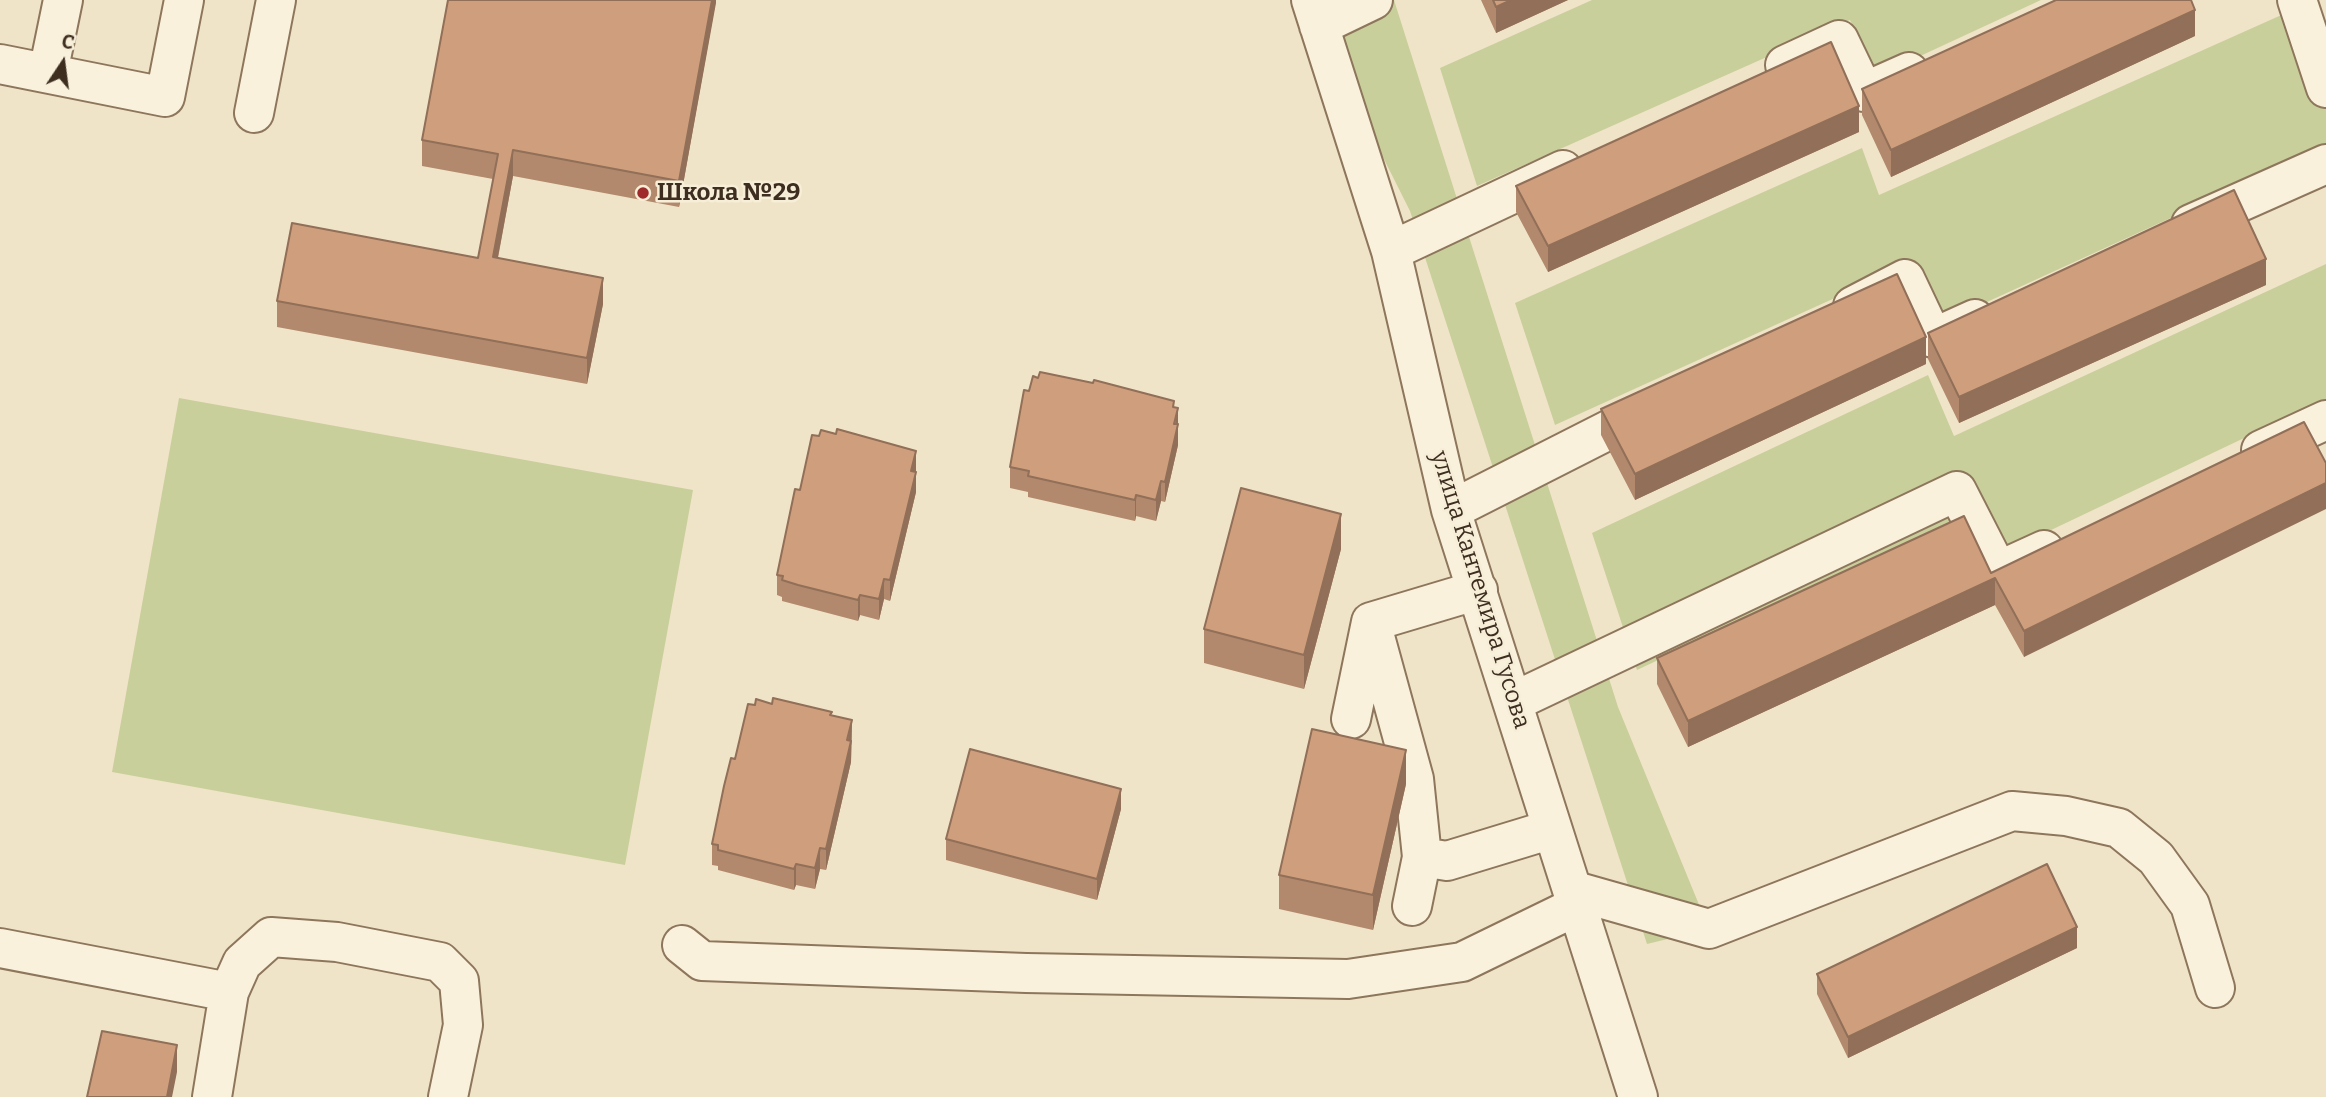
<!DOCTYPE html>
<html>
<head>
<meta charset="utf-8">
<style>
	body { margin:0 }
	#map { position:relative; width:2326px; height:1097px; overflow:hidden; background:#f0e4c8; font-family:Bitter,serif }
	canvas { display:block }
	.north { position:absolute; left:28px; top:28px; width:70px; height:70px; -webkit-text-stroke:5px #f7eed8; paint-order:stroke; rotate:13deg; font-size:19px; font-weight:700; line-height:28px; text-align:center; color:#3d2e20 }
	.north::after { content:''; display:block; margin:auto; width:24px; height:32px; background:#3d2e20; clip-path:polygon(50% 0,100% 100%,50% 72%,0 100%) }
</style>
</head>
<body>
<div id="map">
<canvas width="2326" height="1097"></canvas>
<div class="north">С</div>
</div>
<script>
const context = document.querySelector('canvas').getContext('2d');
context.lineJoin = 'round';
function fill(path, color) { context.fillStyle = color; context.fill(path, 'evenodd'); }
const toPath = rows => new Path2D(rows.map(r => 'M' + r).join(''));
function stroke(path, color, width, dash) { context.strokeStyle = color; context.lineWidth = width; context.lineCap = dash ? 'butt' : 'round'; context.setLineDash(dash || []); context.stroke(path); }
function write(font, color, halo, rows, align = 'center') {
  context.font = font + ' Bitter,serif'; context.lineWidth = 5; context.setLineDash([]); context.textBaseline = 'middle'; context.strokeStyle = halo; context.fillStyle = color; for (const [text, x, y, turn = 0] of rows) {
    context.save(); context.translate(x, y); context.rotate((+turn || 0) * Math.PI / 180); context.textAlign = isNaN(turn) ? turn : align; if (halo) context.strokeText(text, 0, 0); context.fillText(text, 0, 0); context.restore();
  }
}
const green = toPath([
	[1304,0,1394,0,1618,707,1709,929,1647,944,1410,211],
	[1592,0,2041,0,1875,77,1850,20,1477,186,1440,68],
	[2306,4,2326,60,2326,147,1941,323,1912,263,1555,425,1515,303,1862,148,1879,195],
	[2326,264,2326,399,2005,552,1985,506,1637,670,1592,533,1928,375,1954,436],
	[179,398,693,490,625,865,112,772]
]);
const minor = toPath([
	[1311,0,1391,251,1451,510,1638,1097],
	[2297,0,2326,88],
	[1319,26,1373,0],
	[0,64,165,97,184,0],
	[1785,65,1839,40,1864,92,1909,72],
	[48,73,63,0],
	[254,113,276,0],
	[2191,224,2326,164],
	[1391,251,1563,170],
	[1853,306,1905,279,1933,338,1975,319],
	[2261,450,2326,420],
	[1451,510,1646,411],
	[1371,622,1414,779,1422,857],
	[1515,701,1957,491,1998,571,2044,550],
	[1351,719,1371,622,1478,590],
	[1575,891,1709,929,2012,811,2066,816,2119,828,2156,858,2190,905,2215,988],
	[1412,906,1422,857,1447,861,1552,829],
	[682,945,702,961,1026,973,1348,979,1462,962,1579,905],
	[0,948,229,992],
	[212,1097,229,992,242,963,271,937,337,942,440,962,459,981,463,1025,448,1097]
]);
const wall = toPath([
	[716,0,679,207,513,176,498,258,603,304,587,384,277,327,277,301,478,258,493,179,422,166,422,140],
	[1481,0,1568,0,1496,33],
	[2195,36,1891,177,1862,115,1862,89],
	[1859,132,1548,272,1516,212,1516,186],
	[2266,285,1959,423,1928,359,1928,333],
	[1926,364,1635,500,1601,435,1601,409],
	[1029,391,1178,408,1178,445,1165,502,1161,501,1156,521,1136,516,1135,521,1028,497,1028,492,1010,488,1010,467],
	[2304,422,2024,657,1995,605,1688,747,1657,684,1657,658,1991,573],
	[916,451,916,492,890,601,884,599,879,620,860,615,858,621,782,601,782,597,777,595,777,575,800,490],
	[1341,549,1304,689,1204,663,1204,629],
	[772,704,852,720,851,762,826,870,820,869,815,889,796,885,794,890,718,870,718,866,712,865,712,844,755,705],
	[1406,784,1373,930,1279,909,1279,875],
	[1121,809,1097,900,946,860,946,839],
	[2077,948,1848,1058,1817,994,1817,974]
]);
const shadedWall = toPath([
	[712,0,716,0,716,3,679,207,679,181],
	[1511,0,1568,0,1496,33,1496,7],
	[2195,10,2195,36,1891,177,1891,150],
	[1859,106,1859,132,1548,272,1548,246],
	[513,150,513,176,493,283,493,257],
	[2266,259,2266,285,1959,423,1959,397],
	[603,278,603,304,587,384,587,358],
	[1926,337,1926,364,1635,500,1635,474],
	[1178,408,1178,445,1165,502,1165,482],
	[916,451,916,492,890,601,890,580,911,471],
	[1161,481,1161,501,1156,521,1156,500],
	[2326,483,2326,509,2024,657,2024,631],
	[1136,495,1136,516,1135,521,1135,500],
	[1341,514,1341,549,1304,689,1304,655],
	[1995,578,1995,605,1688,747,1688,721],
	[884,579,884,599,879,620,879,599],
	[860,595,860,615,858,621,858,600],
	[852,720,851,762,826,870,826,849],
	[1406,750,1406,784,1373,930,1373,895],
	[1121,789,1121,809,1097,900,1097,879],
	[820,848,820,869,815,889,815,868],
	[796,864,796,885,794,890,794,869],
	[2077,927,2077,948,1848,1058,1848,1037],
	[177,1045,177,1072,172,1097,167,1097]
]);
const building = toPath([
	[448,0,712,0,679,181,513,150,493,257,603,278,587,358,277,301,292,223,478,258,498,154,422,140,448,0],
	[1493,0,1511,0,1496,7,1493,0],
	[2056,0,2191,0,2195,10,1891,150,1862,89,2056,0],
	[1831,42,1859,106,1548,246,1516,186,1831,42],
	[2234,190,2266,259,1959,397,1928,333,2234,190],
	[1897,274,1926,337,1635,474,1601,409,1897,274],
	[1040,372,1093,383,1094,380,1174,401,1173,407,1178,408,1174,424,1178,424,1165,482,1161,481,1156,500,1136,495,1135,500,1028,476,1029,471,1010,467,1024,390,1029,391,1033,376,1038,378,1040,372],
	[2304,422,2326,463,2326,483,2024,631,1995,578,1688,721,1657,658,1964,516,1991,573,2304,422],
	[837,429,916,451,911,471,916,472,890,580,884,579,879,599,860,595,858,600,798,585,782,580,783,576,777,575,795,489,800,490,812,435,819,436,821,430,836,434,837,429],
	[1241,488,1341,514,1304,655,1204,629,1241,488],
	[773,698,832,712,830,715,852,720,847,740,851,741,826,849,820,848,815,868,796,864,794,869,718,850,718,845,712,844,724,786,731,758,735,759,748,704,755,705,756,699,772,704,773,698],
	[1312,729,1406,750,1373,895,1279,875,1312,729],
	[970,749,1121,789,1097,879,946,839,970,749],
	[2047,864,2077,927,1848,1037,1817,974,2047,864],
	[102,1031,177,1045,167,1097,87,1097,102,1031]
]);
const markers = [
	[643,193,7,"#9e2a2b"]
];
const poiNames = [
	["Школа №29",657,193]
];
const streetNames = [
	["улица Кантемира Гусова",1480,590,73]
];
fill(green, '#c9cf9b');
stroke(minor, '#8d765c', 42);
stroke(minor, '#faf1dc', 38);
fill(wall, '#b2896c');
fill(shadedWall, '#916f58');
fill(building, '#cf9f7d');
stroke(building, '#916f58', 2);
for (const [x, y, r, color] of markers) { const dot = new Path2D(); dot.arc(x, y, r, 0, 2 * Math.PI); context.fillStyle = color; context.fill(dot); stroke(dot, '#f7eed8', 2.5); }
write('bold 24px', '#3d2e20', '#f7eed8', poiNames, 'left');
write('24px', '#3d2e20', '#f7eed8', streetNames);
</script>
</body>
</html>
